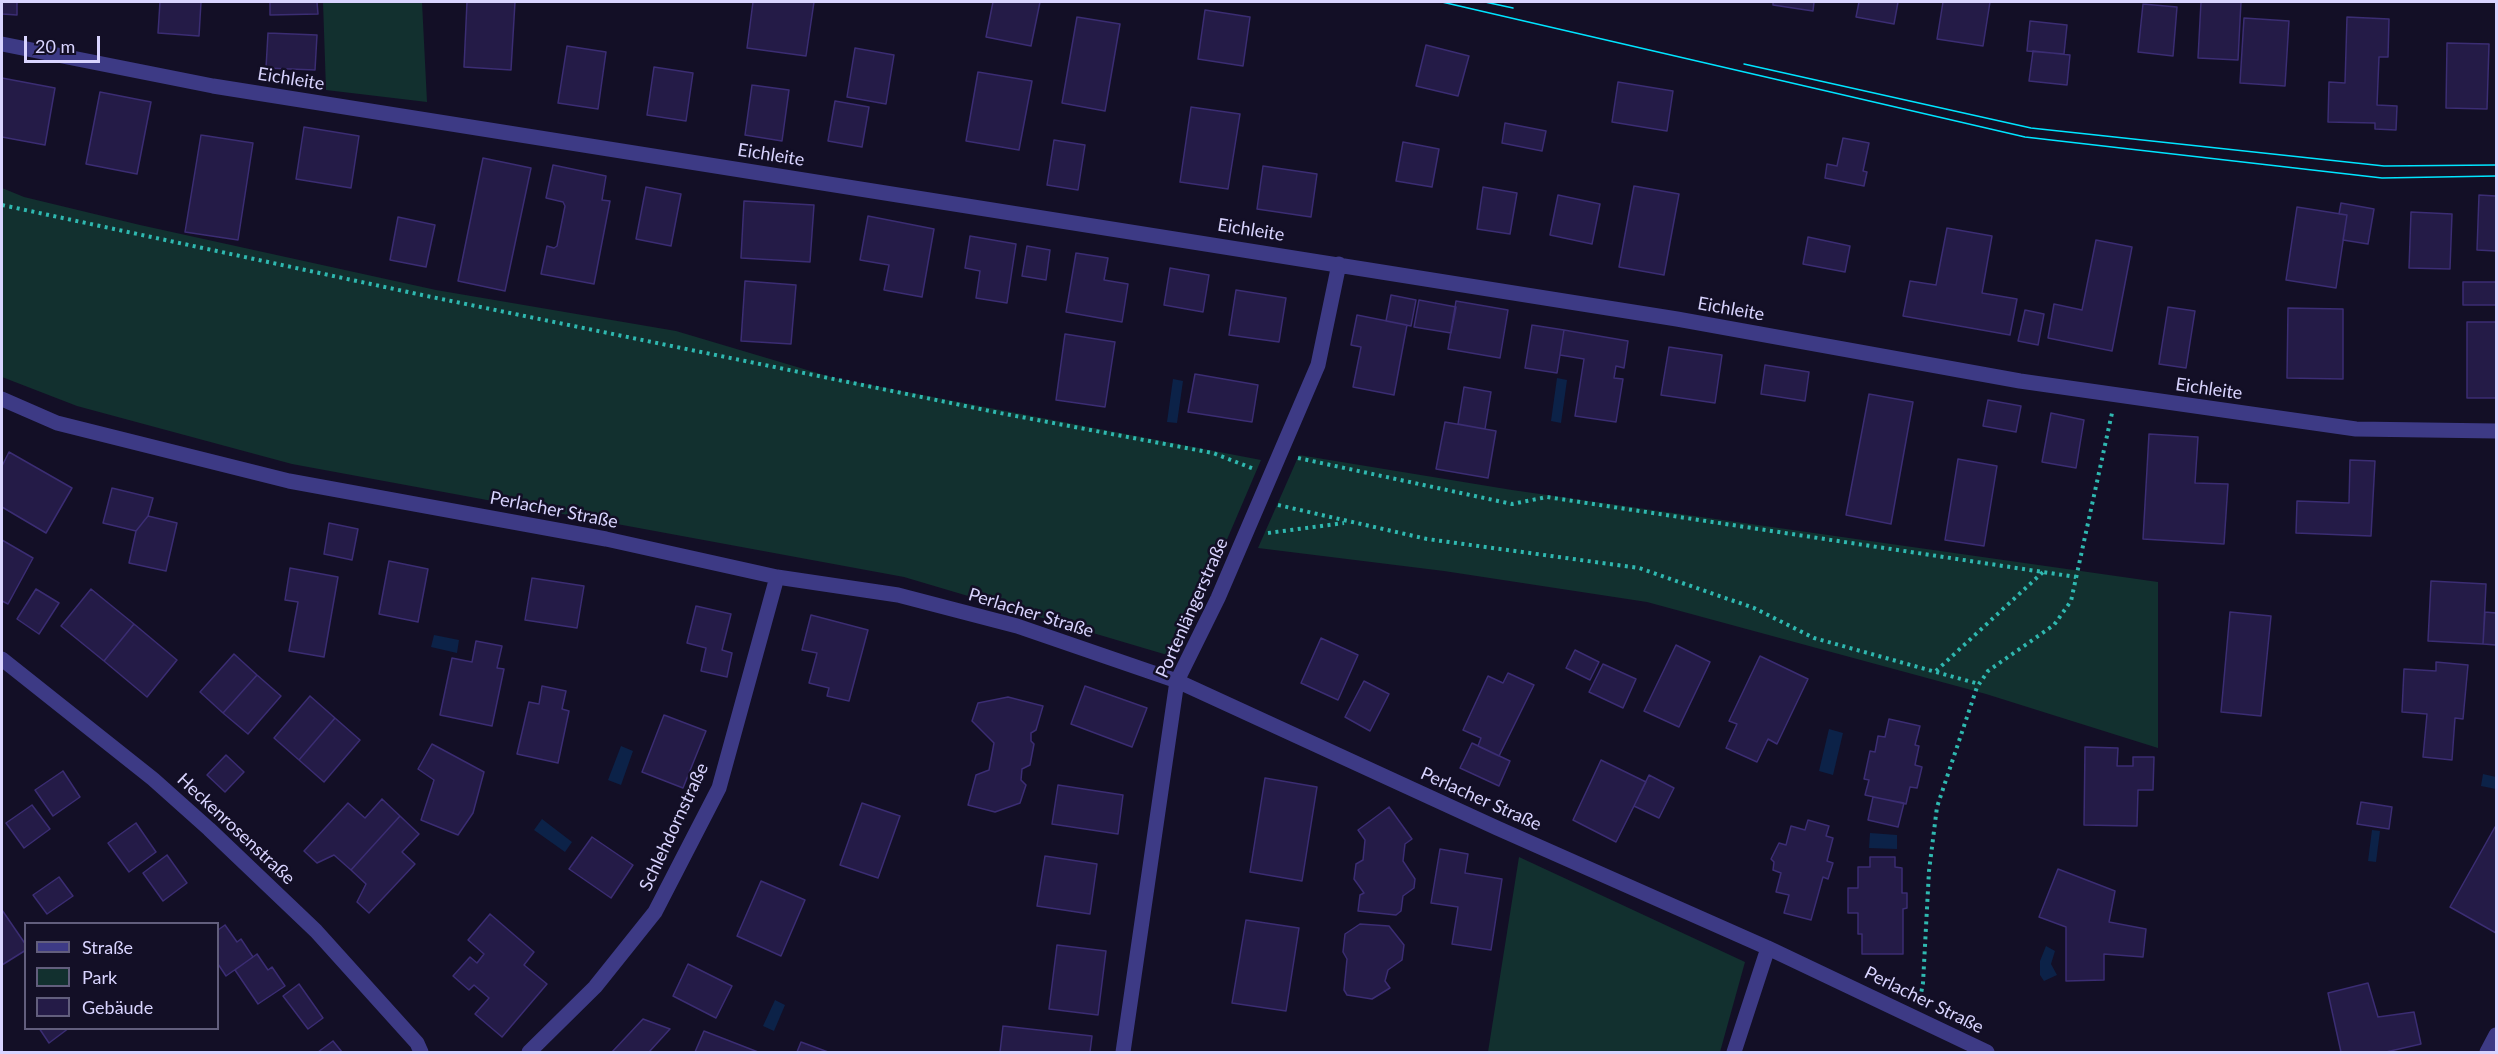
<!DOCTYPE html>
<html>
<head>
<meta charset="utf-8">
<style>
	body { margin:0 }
	#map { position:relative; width:2498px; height:1054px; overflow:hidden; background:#130f26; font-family:Lato,sans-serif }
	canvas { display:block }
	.frame { position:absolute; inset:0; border:3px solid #d9d4ff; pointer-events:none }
	.legend { position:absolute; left:24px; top:922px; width:195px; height:108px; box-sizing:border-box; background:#130f26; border:2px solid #625e7d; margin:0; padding:8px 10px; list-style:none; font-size:18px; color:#d9d4ff }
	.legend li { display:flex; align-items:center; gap:12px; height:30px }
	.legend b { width:30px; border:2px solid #625e7d }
	.scale { position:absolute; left:24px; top:36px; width:76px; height:27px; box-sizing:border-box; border:3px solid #d9d4ff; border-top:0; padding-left:8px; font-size:18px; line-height:21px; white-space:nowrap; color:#d9d4ff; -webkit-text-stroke:4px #130f26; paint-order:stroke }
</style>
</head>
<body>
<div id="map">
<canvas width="2498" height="1054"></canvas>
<div class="frame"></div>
<ul class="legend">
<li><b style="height:8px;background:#3d3a85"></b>Straße</li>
<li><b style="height:16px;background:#12302f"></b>Park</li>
<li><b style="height:16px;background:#241b47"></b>Gebäude</li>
</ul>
<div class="scale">20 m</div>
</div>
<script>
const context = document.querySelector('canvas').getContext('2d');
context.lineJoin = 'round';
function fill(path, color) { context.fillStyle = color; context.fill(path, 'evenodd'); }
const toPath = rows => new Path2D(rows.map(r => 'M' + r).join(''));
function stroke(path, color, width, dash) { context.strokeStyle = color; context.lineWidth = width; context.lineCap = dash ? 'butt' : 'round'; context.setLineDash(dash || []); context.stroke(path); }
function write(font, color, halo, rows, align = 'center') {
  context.font = font + ' Lato,sans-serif'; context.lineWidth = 5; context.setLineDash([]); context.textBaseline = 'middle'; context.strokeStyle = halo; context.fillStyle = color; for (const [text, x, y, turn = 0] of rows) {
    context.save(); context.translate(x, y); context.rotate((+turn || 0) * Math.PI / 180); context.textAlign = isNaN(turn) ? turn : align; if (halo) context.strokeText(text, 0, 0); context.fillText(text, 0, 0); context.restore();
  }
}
const green = toPath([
	[323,2,422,2,427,102,326,90],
	[2,188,24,197,140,225,436,290,676,331,834,378,1261,460,1199,605,1174,657,904,577,292,464,77,406,2,377],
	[1299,455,1512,490,2158,582,2158,748,1986,694,1647,602,1444,571,1258,548],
	[1519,857,1745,962,1720,1052,1488,1052]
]);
const water = toPath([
	[1557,378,1567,380,1561,423,1551,421],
	[1173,379,1183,381,1177,423,1167,422],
	[434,635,459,640,457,653,431,647],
	[1829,729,1843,733,1833,775,1819,771],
	[621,746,633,751,621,785,608,780],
	[2483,774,2496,777,2496,789,2481,786],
	[542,819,572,842,565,852,534,830],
	[2372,830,2380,831,2376,862,2368,861],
	[1870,833,1897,835,1897,849,1869,848],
	[2046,946,2055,951,2051,964,2057,975,2044,981,2040,975,2040,961],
	[775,1000,785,1005,774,1031,763,1026]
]);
const building = toPath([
	[2,2,17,2,17,15,2,14,2,2],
	[160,2,201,2,199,36,158,33,160,2],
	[270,2,317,2,318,14,270,15,270,2],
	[467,2,515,2,511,70,464,67,467,2],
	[753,2,814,2,806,56,747,48,753,2],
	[993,2,1040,2,1031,46,986,37,993,2],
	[1773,2,1814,2,1813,11,1773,5,1773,2],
	[1859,2,1898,2,1894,24,1856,17,1859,2],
	[1943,2,1990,2,1983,46,1937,39,1943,2],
	[2201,2,2241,2,2238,60,2198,58,2201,2],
	[2143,4,2177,7,2173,56,2138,52,2143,4],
	[1205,10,1250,17,1243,66,1198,59,1205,10],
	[1077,17,1120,24,1105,111,1062,103,1077,17],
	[2347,17,2389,19,2388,57,2379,57,2377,105,2397,106,2396,130,2375,129,2375,123,2328,122,2329,82,2345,83,2347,17],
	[2244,18,2289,21,2285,86,2240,83,2244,18],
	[2030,21,2067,25,2064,54,2027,51,2030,21],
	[268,33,317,35,315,70,266,68,268,33],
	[2447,43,2489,44,2487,109,2446,108,2447,43],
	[1426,45,1469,56,1458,96,1416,86,1426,45],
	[567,46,606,52,598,109,558,103,567,46],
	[855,48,894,55,886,104,847,97,855,48],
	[2033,51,2070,55,2067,85,2029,81,2033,51],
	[654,67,693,73,686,121,647,115,654,67],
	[978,72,1032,81,1019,150,966,141,978,72],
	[2,78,55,88,45,145,2,137,2,78],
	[1618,82,1673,91,1667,131,1612,122,1618,82],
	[752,85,789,90,782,141,745,135,752,85],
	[100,92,151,102,137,174,86,164,100,92],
	[835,101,869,107,862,147,828,141,835,101],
	[1191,107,1240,114,1228,189,1180,182,1191,107],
	[1505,123,1546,131,1542,151,1502,143,1505,123],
	[304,127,359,136,351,188,296,179,304,127],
	[201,135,253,143,238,240,185,232,201,135],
	[1843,138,1869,143,1863,171,1867,172,1864,186,1825,178,1827,164,1837,166,1843,138],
	[1054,140,1085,145,1078,190,1047,185,1054,140],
	[1403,142,1439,149,1432,187,1396,181,1403,142],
	[483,158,531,168,505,291,458,281,483,158],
	[553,165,606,176,602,200,610,201,594,284,541,274,547,246,554,248,557,246,565,206,563,202,546,198,553,165],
	[1263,166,1317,174,1311,217,1257,209,1263,166],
	[1634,186,1679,194,1664,275,1619,267,1634,186],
	[646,187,681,194,671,246,636,239,646,187],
	[1483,187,1517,193,1510,234,1477,229,1483,187],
	[1558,195,1600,204,1592,244,1550,235,1558,195],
	[2479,195,2496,196,2496,251,2477,250,2479,195],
	[744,201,814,205,810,262,741,258,744,201],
	[2341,203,2374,209,2368,244,2343,240,2347,215,2339,214,2341,203],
	[2297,207,2347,215,2336,288,2286,280,2297,207],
	[2411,212,2452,214,2450,269,2409,268,2411,212],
	[868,216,934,229,922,297,884,290,889,265,860,260,868,216],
	[398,217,435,225,426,267,390,260,398,217],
	[1947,228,1992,236,1982,293,2017,299,2010,335,1903,316,1910,281,1936,285,1947,228],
	[970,236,1016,244,1007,303,976,298,980,271,965,268,970,236],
	[1808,237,1850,246,1845,272,1803,264,1808,237],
	[2096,240,2132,247,2112,351,2048,338,2054,304,2082,310,2096,240],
	[1027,246,1050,250,1046,280,1022,276,1027,246],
	[1076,253,1108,258,1104,280,1128,284,1122,322,1066,312,1076,253],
	[1170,268,1209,275,1203,312,1164,305,1170,268],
	[745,281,796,285,791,344,741,341,745,281],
	[2463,282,2496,282,2496,305,2463,305,2463,282],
	[1236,290,1286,298,1279,342,1229,335,1236,290],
	[1391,295,1416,300,1411,326,1386,321,1391,295],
	[1419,300,1456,307,1451,333,1414,327,1419,300],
	[1456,301,1508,310,1500,358,1448,349,1456,301],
	[2168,307,2195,311,2186,368,2159,364,2168,307],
	[2288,308,2343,309,2343,379,2287,378,2288,308],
	[2025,310,2044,314,2038,345,2018,341,2025,310],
	[1357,315,1407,325,1394,395,1353,387,1361,347,1351,345,1357,315],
	[2467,322,2496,322,2496,398,2467,398,2467,322],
	[1532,325,1564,330,1557,373,1525,368,1532,325],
	[1564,330,1628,341,1624,368,1616,366,1614,378,1623,379,1616,422,1575,416,1584,359,1560,355,1564,330],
	[1065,334,1115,342,1105,407,1056,400,1065,334],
	[1669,347,1722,355,1715,403,1661,395,1669,347],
	[1765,365,1809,372,1805,401,1761,394,1765,365],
	[1195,374,1258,385,1252,422,1188,412,1195,374],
	[1464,387,1491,392,1485,429,1458,424,1464,387],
	[1869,394,1913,402,1891,524,1846,515,1869,394],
	[1988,400,2021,406,2016,432,1983,426,1988,400],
	[2051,413,2084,420,2076,468,2042,462,2051,413],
	[1445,422,1496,431,1488,478,1436,469,1445,422],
	[2149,434,2198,437,2195,483,2228,484,2224,544,2143,539,2149,434],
	[9,452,72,488,46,533,2,507,2,466,9,452],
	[1958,459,1997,466,1984,546,1945,540,1958,459],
	[2350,460,2375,461,2371,536,2296,533,2297,501,2349,503,2350,460],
	[112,488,153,498,148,516,136,531,103,523,112,488],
	[148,516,177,523,166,571,129,563,136,531,148,516],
	[329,523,358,529,352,560,324,554,329,523],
	[2,540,33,558,8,604,2,601,2,540],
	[389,561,428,569,418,622,379,614,389,561],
	[290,568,338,577,324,657,289,651,298,602,285,600,290,568],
	[532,578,584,586,577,628,525,620,532,578],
	[2431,581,2486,584,2483,644,2428,641,2431,581],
	[36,589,59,603,39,634,17,619,36,589],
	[91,589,134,624,104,661,61,626,91,589],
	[696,606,731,614,722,650,732,653,727,677,701,671,706,648,687,643,696,606],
	[2230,612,2271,616,2261,716,2221,712,2230,612],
	[2485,612,2496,613,2496,645,2483,644,2485,612],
	[811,615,868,630,849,701,827,696,829,688,809,683,817,653,802,650,811,615],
	[134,624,177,660,147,697,104,661,134,624],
	[1321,638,1358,655,1338,700,1301,683,1321,638],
	[476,641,502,646,497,668,504,669,492,726,440,715,452,658,472,662,476,641],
	[1676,645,1710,662,1679,727,1644,711,1676,645],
	[1575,650,1599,662,1590,680,1566,668,1575,650],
	[234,654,257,675,223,713,200,692,234,654],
	[1760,656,1808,679,1777,744,1768,739,1757,762,1726,748,1737,724,1729,721,1760,656],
	[2436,662,2468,665,2463,719,2455,718,2452,760,2423,757,2427,714,2402,712,2404,669,2436,671,2436,662],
	[1603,664,1636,679,1623,708,1589,692,1603,664],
	[1508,673,1534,685,1499,756,1478,746,1481,738,1463,730,1488,676,1503,683,1508,673],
	[257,675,281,696,248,734,223,713,257,675],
	[1364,681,1389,694,1370,731,1345,717,1364,681],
	[542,686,566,691,562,709,569,711,558,763,517,754,529,702,539,704,542,686],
	[1085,686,1147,708,1132,747,1071,724,1085,686],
	[310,696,335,718,299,760,274,738,310,696],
	[1008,697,1043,706,1036,730,1031,733,1031,741,1034,744,1030,765,1022,769,1021,780,1026,785,1020,803,995,812,968,805,976,775,989,770,994,743,972,721,978,703,1008,697],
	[664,715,706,731,683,788,642,772,664,715],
	[335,718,360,740,324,782,299,760,335,718],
	[1889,719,1920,726,1915,745,1919,746,1915,765,1922,767,1917,788,1910,787,1906,804,1865,795,1869,780,1864,779,1870,751,1875,752,1878,736,1885,737,1889,719],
	[1472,743,1510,761,1499,786,1460,768,1472,743],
	[432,744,484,772,473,813,458,835,421,820,434,780,418,769,432,744],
	[2085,747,2118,748,2117,766,2133,766,2133,757,2154,757,2153,790,2138,790,2137,826,2084,825,2085,747],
	[226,755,244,772,225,792,207,775,226,755],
	[1601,760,1646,782,1616,842,1573,820,1601,760],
	[63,771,80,797,53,816,35,790,63,771],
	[1649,775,1674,788,1659,818,1634,806,1649,775],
	[1265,778,1317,787,1302,881,1250,872,1265,778],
	[1058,785,1123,795,1118,834,1052,824,1058,785],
	[1873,797,1904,803,1898,827,1868,820,1873,797],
	[382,799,400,816,351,870,334,855,317,863,304,851,348,803,365,818,382,799],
	[2361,802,2392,807,2389,829,2357,824,2361,802],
	[862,803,900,816,878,878,840,865,862,803],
	[32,805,50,829,24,848,6,823,32,805],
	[1389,807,1412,839,1405,844,1403,861,1415,879,1414,888,1403,896,1401,911,1396,915,1358,911,1360,895,1364,893,1354,879,1356,864,1363,860,1365,840,1358,830,1389,807],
	[400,816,419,834,402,852,415,864,369,913,357,902,366,884,351,870,400,816],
	[1808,820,1829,826,1826,836,1833,838,1827,861,1833,863,1828,879,1823,877,1811,920,1784,913,1789,895,1776,892,1781,873,1773,870,1774,862,1771,859,1779,843,1786,845,1791,826,1805,830,1808,820],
	[136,823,156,852,129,872,108,843,136,823],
	[2495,827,2496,827,2496,933,2450,907,2495,827],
	[592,837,633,865,611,898,569,869,592,837],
	[1440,849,1468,854,1465,873,1502,879,1491,950,1452,944,1458,907,1431,903,1440,849],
	[167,855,187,883,163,901,143,873,167,855],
	[1045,856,1097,864,1090,914,1037,906,1045,856],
	[1870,857,1895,857,1895,867,1902,868,1902,893,1907,893,1907,908,1903,909,1903,954,1862,954,1862,934,1858,934,1858,913,1848,913,1848,888,1858,888,1858,867,1870,867,1870,857],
	[2058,869,2115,891,2109,922,2146,929,2143,957,2104,954,2104,980,2066,981,2066,927,2039,917,2058,869],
	[59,877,73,896,47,914,33,895,59,877],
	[761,881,805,900,781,956,737,936,761,881],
	[2,910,26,945,26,950,2,965,2,910],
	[490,914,534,952,524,965,547,984,502,1037,475,1014,489,998,474,985,469,990,453,976,470,957,477,963,484,954,468,940,490,914],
	[1246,920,1299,928,1286,1011,1232,1003,1246,920],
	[1360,924,1389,926,1404,945,1402,960,1388,970,1385,981,1390,988,1372,999,1347,995,1344,990,1347,959,1343,952,1345,934,1360,924],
	[225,925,237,942,241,939,253,957,226,976,218,964,218,930,225,925],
	[1057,945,1106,951,1098,1015,1049,1009,1057,945],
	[257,954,268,970,272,967,285,986,258,1004,235,970,257,954],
	[688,964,732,986,716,1018,673,996,688,964],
	[2368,983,2378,1017,2414,1012,2421,1044,2386,1052,2341,1052,2328,993,2368,983],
	[299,984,323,1018,308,1029,283,996,299,984],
	[643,1019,670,1029,649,1052,612,1052,643,1019],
	[1003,1026,1092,1036,1090,1052,1000,1052,1003,1026],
	[39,1028,69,1028,49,1043,39,1028],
	[704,1031,758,1052,695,1052,704,1031],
	[333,1041,342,1052,318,1052,333,1041],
	[801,1042,828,1052,797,1052,801,1042]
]);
const path = toPath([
	[2,205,422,295,1000,413,1213,453,1254,469],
	[1298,458,1512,504,1547,497,2076,577],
	[1278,505,1427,539,1639,568,1754,608,1814,638,1979,684],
	[1268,533,1344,523],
	[1936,671,2043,572],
	[1920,999,1923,983,1929,871,1937,807,1977,687,1988,671,2054,625,2071,601,2112,413]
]);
const minor = toPath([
	[2,44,213,86,1677,319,2020,381,2356,429,2496,431],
	[2,399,57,423,289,481,606,539,777,577,898,595,1017,626,1177,681,1497,828,1768,948,1987,1052],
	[2,659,153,779,209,829,316,931,417,1043,421,1052],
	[529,1052,595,987,655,912,719,788,777,577],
	[1123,1052,1177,681,1218,598,1318,365,1339,264],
	[1734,1052,1768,948],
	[2487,1052,2496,1035]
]);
const tram = toPath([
	[1442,2,2025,137,2382,178,2496,176],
	[1485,2,1513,8],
	[1744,64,2031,128,2384,166,2496,165]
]);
const streetNames = [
	["Eichleite",291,79,9],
	["Eichleite",771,155,9],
	["Eichleite",1251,230,9],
	["Eichleite",1731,309,10],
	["Eichleite",2209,389,8],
	["Perlacher Straße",554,510,11],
	["Portenlängerstraße",1192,608,-66],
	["Perlacher Straße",1031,613,17],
	["Perlacher Straße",1481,799,24],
	["Schlehdornstraße",674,827,-65],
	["Heckenrosenstraße",236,829,43],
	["Perlacher Straße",1924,1000,26]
];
fill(green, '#12302f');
fill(water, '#0c2248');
fill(building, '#241b47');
stroke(building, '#3b2d73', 1.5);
stroke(path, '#2fb8b0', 4, [3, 4.5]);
stroke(minor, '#3d3a85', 15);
stroke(tram, '#00e5ff', 1.5);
write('18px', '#d9d4ff', '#130f26', streetNames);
</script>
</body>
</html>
